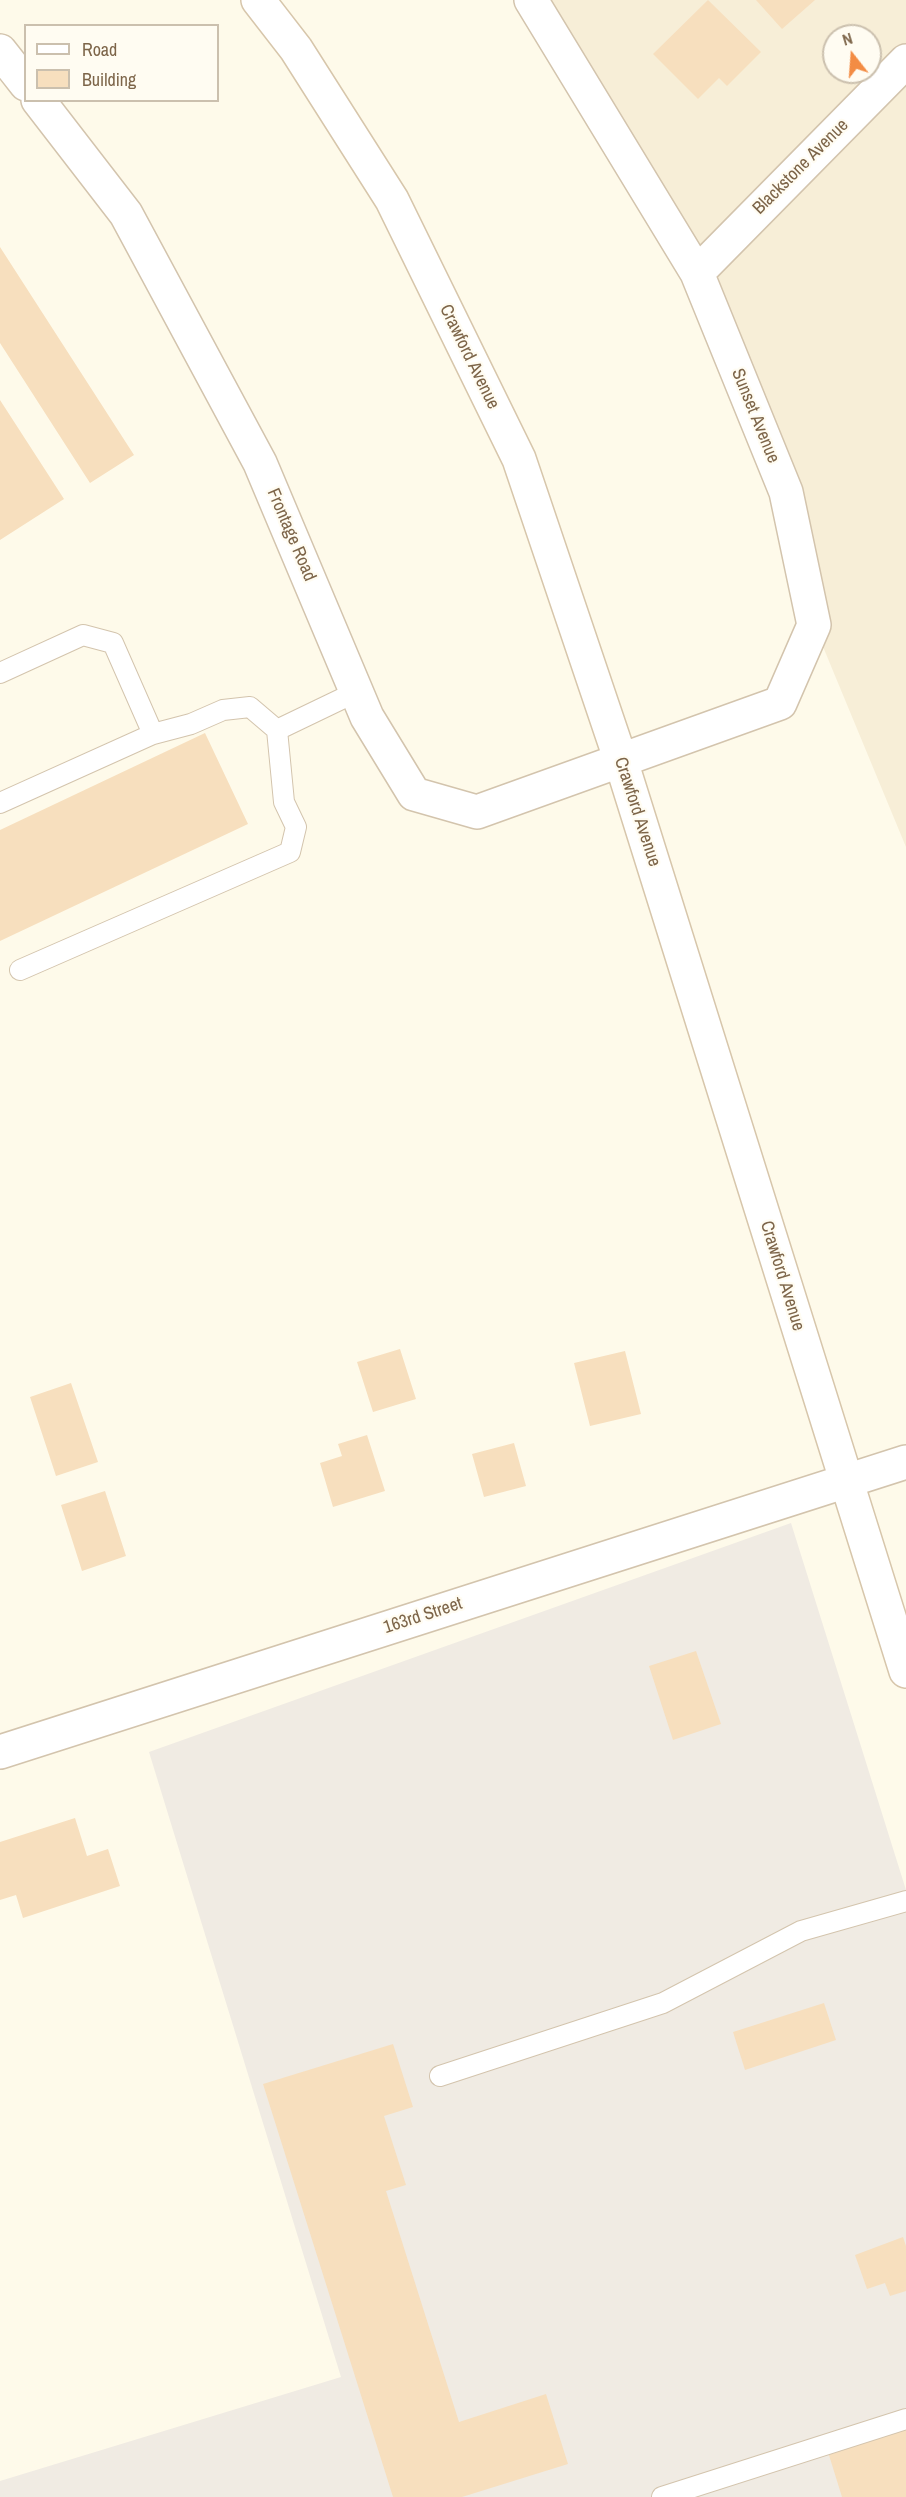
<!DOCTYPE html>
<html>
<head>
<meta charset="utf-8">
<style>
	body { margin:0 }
	#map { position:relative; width:906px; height:2497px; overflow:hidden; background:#fefaea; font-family:"Archivo Narrow",sans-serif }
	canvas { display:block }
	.legend { position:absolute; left:24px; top:24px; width:195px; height:78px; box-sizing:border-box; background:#fffcf2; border:2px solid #cbc0ae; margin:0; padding:8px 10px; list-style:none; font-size:18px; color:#7d6549 }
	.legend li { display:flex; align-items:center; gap:12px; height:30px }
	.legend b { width:30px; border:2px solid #cbc0ae }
	.north { position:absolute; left:822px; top:24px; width:60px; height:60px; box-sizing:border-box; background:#fffcf2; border:2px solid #cbc0ae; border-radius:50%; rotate:343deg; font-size:16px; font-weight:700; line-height:24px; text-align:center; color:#7d6549 }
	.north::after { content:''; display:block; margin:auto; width:21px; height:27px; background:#f38c44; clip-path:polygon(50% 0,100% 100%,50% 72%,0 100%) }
</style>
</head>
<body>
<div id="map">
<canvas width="906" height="2497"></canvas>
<ul class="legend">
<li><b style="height:8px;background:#fff"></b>Road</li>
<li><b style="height:16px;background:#f7dfbe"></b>Building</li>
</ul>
<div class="north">N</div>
</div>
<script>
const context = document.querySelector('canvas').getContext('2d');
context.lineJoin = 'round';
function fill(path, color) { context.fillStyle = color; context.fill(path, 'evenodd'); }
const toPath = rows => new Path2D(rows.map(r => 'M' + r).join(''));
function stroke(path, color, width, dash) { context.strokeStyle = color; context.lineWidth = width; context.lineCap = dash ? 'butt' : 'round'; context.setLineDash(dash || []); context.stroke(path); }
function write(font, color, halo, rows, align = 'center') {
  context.font = font + ' "Archivo Narrow",sans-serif'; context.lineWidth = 4.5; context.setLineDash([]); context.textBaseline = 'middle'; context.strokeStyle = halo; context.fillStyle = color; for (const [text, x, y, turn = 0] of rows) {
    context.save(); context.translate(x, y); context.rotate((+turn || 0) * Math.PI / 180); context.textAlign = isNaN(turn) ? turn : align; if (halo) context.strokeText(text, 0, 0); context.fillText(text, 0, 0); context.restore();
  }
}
const residential = toPath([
	[531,0,906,0,906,847,814,625,697,273],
	[834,36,870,36,870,72,834,72]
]);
const industrial = toPath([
	[791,1523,906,1890,906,2497,0,2497,0,2481,341,2377,149,1752]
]);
const building = toPath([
	[708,0,761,52,727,86,719,78,698,99,653,54],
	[756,0,815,0,782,29],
	[0,247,134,455,90,483,0,343],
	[0,400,64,499,0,540],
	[205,733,248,824,0,941,0,830],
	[400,1349,416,1399,373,1412,357,1362],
	[625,1351,641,1414,590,1426,574,1363],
	[71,1383,98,1462,56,1476,30,1397],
	[367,1435,385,1491,333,1507,320,1463,342,1456,338,1444],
	[514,1443,526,1486,484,1497,472,1454],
	[105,1491,126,1556,82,1571,61,1505],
	[696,1651,721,1724,673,1740,649,1666],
	[75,1818,87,1856,108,1849,120,1886,23,1918,16,1895,0,1900,0,1842],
	[824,2003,836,2040,745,2070,733,2032],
	[393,2044,413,2107,384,2116,406,2185,386,2191,459,2422,546,2394,568,2464,462,2497,393,2497,263,2084],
	[903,2237,906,2246,906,2291,890,2296,885,2283,867,2289,855,2255],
	[906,2427,906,2497,842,2497,828,2452]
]);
const service = toPath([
	[0,673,83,635,113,643,153,734],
	[0,803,153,734,191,724,223,710,250,707,277,730,356,692],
	[20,970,290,852,296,827,284,802,277,730],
	[440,2076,663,2003,801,1931,906,1901],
	[662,2497,906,2419]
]);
const minor = toPath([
	[0,51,26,84],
	[38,100,126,214,260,463,367,717,414,794,477,812,780,703,814,625,786,492,697,273,531,0],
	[697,273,906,61],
	[0,1752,906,1462]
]);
const secondary = toPath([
	[258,0,296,49,392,200,519,459,621,761,906,1671]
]);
const streetNames = [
	["Blackstone Avenue",801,167,-45],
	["Crawford Avenue",469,357,64],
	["Sunset Avenue",755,416,68],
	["Frontage Road",291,535,67],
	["Crawford Avenue",637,812,72],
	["Crawford Avenue",782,1276,73],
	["163rd Street",423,1616,-18]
];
fill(residential, '#f7eed7');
fill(industrial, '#f0ebe3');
fill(building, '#f7dfbe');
stroke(service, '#d3c4ad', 22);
stroke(minor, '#d3c4ad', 36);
stroke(secondary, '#d7c6ab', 36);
stroke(service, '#fff', 20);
stroke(minor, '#fff', 33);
stroke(secondary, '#fff', 33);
write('18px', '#7d6549', '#fffcf2', streetNames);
</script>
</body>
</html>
